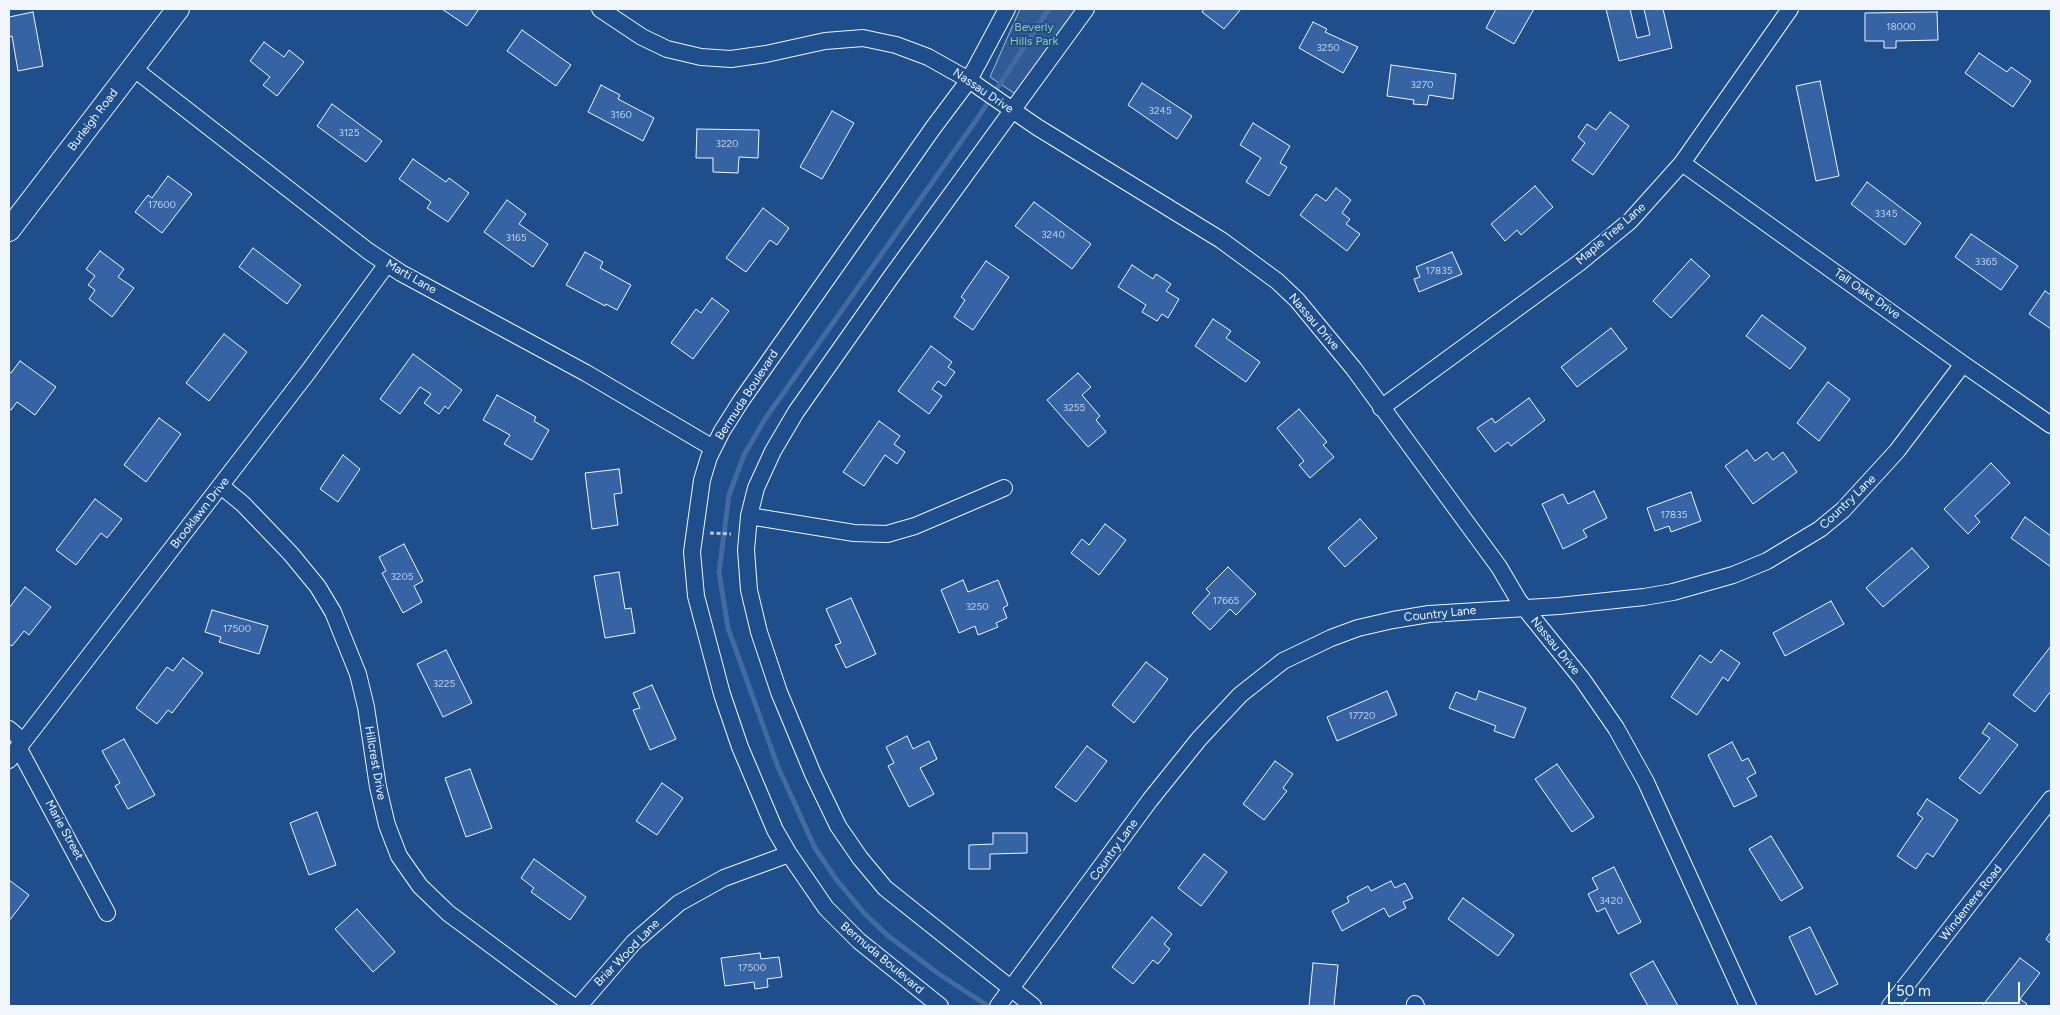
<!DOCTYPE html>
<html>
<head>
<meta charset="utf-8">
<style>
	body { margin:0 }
	#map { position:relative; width:2060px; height:1015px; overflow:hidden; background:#1f4e8c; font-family:Figtree,sans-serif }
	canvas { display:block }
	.frame { position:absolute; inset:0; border:10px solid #f2f6ff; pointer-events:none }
	.scale { position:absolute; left:1888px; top:982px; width:132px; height:22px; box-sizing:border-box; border:2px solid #f2f6ff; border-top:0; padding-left:6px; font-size:15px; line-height:18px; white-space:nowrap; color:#f2f6ff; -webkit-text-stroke:4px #1f4e8c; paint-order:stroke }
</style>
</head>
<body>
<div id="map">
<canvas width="2060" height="1015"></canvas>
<div class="frame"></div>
<div class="scale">50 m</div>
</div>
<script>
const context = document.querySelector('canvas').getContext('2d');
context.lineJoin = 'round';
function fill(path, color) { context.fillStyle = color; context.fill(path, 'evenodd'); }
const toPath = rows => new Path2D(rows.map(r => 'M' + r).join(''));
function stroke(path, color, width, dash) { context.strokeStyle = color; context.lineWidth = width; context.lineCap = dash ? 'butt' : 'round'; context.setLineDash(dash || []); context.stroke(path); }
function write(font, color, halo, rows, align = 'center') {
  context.font = font + ' Figtree,sans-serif'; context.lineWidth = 4; context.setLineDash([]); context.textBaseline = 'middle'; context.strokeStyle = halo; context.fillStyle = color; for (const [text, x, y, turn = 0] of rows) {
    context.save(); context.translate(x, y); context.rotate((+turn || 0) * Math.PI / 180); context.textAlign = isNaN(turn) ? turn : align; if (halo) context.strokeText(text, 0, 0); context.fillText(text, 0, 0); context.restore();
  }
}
const built = toPath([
	[1020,9,1081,9,1017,95,990,77,1020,9]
]);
const stream = toPath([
	[988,1006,939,974,887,935,864,913,836,879,815,848,778,767,728,628,719,572,729,495,744,455,765,419,977,119,1049,9]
]);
const building = toPath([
	[442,9,479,9,467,26,442,9],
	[1204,9,1241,9,1224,29,1202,12,1204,9],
	[1496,9,1534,9,1514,44,1486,28,1496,9],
	[1606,9,1630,9,1637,38,1650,35,1644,9,1663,9,1672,48,1619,61,1606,9],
	[33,12,43,66,18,71,12,36,9,37,9,17,33,12],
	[1937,12,1938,40,1896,41,1896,48,1884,48,1884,41,1865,41,1865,13,1937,12],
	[1313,22,1327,29,1325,32,1358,47,1343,73,1299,48,1313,22],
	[522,30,571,65,556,86,507,51,522,30],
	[264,42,284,57,289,50,304,62,277,96,263,85,270,77,250,61,264,42],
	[1979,53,2007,72,2011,67,2031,81,2013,107,1965,73,1979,53],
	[1391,65,1456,74,1453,99,1429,95,1427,105,1413,104,1414,100,1387,96,1391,65],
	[1820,81,1839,176,1816,181,1796,86,1820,81],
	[1142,83,1192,116,1177,139,1128,105,1142,83],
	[601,85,620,95,618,99,654,118,643,141,588,112,601,85],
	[332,104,382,141,366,162,317,126,332,104],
	[832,111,854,123,822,179,800,167,832,111],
	[1610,112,1629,126,1593,175,1572,160,1585,143,1578,137,1587,124,1596,130,1610,112],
	[1253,123,1290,146,1280,163,1287,167,1269,196,1246,182,1261,158,1240,145,1253,123],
	[697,129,759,130,758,158,739,157,738,173,713,172,713,158,696,158,697,129],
	[413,159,446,182,449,178,469,193,448,222,427,208,431,202,399,179,413,159],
	[168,176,192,194,162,233,135,212,148,195,152,198,168,176],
	[1867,182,1921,223,1905,245,1851,204,1867,182],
	[1535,186,1553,207,1521,235,1517,230,1505,241,1491,224,1535,186],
	[1336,188,1351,200,1342,213,1350,219,1346,224,1360,234,1347,251,1300,215,1316,194,1326,201,1336,188],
	[507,200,526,214,519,224,548,244,533,267,484,232,507,200],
	[1034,202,1091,244,1072,269,1015,226,1034,202],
	[763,208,789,228,777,245,770,240,746,272,726,258,763,208],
	[1971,234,2018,266,2001,290,1955,257,1971,234],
	[253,248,301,285,287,304,239,267,253,248],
	[100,251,124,269,118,277,134,288,112,317,89,299,95,290,88,285,95,276,86,269,100,251],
	[585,252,603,262,600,268,631,285,617,310,606,304,605,306,566,285,585,252],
	[1452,252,1462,274,1419,292,1414,279,1420,277,1416,267,1452,252],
	[1691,259,1710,276,1671,318,1653,301,1691,259],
	[986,261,1009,277,973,330,954,317,965,300,961,297,986,261],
	[1132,265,1153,279,1156,274,1171,284,1166,291,1179,299,1168,318,1162,314,1157,321,1142,312,1146,305,1118,287,1132,265],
	[2045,291,2051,295,2051,329,2029,314,2045,291],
	[712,298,729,311,693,359,671,343,696,309,701,313,712,298],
	[1762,315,1806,348,1790,369,1746,336,1762,315],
	[1213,319,1231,331,1226,338,1260,362,1246,382,1195,346,1213,319],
	[1611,328,1627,349,1577,387,1561,367,1611,328],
	[224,334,247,352,209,401,186,383,224,334],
	[931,346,952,362,948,367,955,372,945,386,938,381,932,389,942,396,929,414,898,391,931,346],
	[413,354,462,390,448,409,445,406,439,414,424,403,431,394,420,387,400,414,380,399,413,354],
	[20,361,56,387,35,415,17,402,11,410,9,409,9,372,11,373,20,361],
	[1078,373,1091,387,1082,395,1100,416,1096,420,1106,432,1088,447,1047,400,1078,373],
	[1828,382,1850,399,1819,441,1797,423,1828,382],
	[497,395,536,417,534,421,549,430,532,460,504,444,510,435,483,420,497,395],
	[1529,398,1545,420,1511,446,1508,442,1495,452,1477,428,1492,418,1495,423,1529,398],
	[1299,409,1327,442,1323,445,1334,457,1310,478,1299,465,1304,461,1277,428,1299,409],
	[159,418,181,434,146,482,124,465,159,418],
	[879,421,900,436,894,444,905,452,897,464,885,455,864,486,843,472,879,421],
	[1747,450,1755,461,1767,452,1773,460,1783,452,1797,472,1753,504,1725,466,1747,450],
	[343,455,360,469,338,502,320,489,343,455],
	[1991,463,2010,483,1975,516,1980,522,1968,534,1944,509,1991,463],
	[619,469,622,493,614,494,618,525,592,529,585,473,619,469],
	[1594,491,1607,518,1583,530,1587,537,1563,549,1542,504,1563,494,1568,504,1594,491],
	[1691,492,1701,521,1671,532,1669,526,1655,531,1647,508,1691,492],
	[95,499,122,519,107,538,101,533,76,565,56,550,95,499],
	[2025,517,2051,536,2051,567,2011,538,2025,517],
	[1360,519,1377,538,1345,567,1328,548,1360,519],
	[1105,524,1126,540,1099,575,1071,553,1082,539,1089,545,1105,524],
	[404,544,423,581,414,586,422,602,403,613,382,573,386,571,379,557,404,544],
	[1912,548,1929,567,1883,607,1866,588,1912,548],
	[1228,567,1256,594,1236,615,1230,609,1210,630,1192,613,1210,593,1206,589,1228,567],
	[619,572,625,609,631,608,635,633,605,638,594,576,619,572],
	[963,580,968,592,998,580,1008,605,1003,608,1007,618,996,623,998,627,978,635,975,626,959,633,941,590,963,580],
	[25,587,51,607,29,635,24,631,12,646,9,644,9,608,25,587],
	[851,598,876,654,846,668,835,645,841,643,826,609,851,598],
	[1831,601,1844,624,1785,656,1773,633,1831,601],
	[212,610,268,626,259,654,219,642,221,637,205,632,212,610],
	[2051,646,2051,691,2035,712,2013,695,2051,646],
	[446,650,472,703,443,717,417,664,446,650],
	[1721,650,1740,663,1728,681,1723,677,1697,715,1671,697,1700,655,1711,663,1721,650],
	[183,658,203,673,172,713,168,710,157,724,136,708,167,667,173,671,183,658],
	[1146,662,1168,679,1134,723,1112,705,1146,662],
	[652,685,676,739,650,750,633,710,640,708,633,693,652,685],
	[1387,691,1397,715,1337,741,1327,717,1387,691],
	[1479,691,1526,708,1514,738,1494,731,1496,726,1449,708,1456,692,1476,700,1479,691],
	[1989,723,2018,745,1980,794,1959,778,1990,738,1982,733,1989,723],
	[907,736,913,749,929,741,937,759,920,768,934,794,909,807,888,766,894,763,886,747,907,736],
	[124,739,155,795,128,809,115,786,120,783,102,751,124,739],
	[1732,742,1742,761,1748,758,1756,773,1747,778,1757,796,1734,807,1708,755,1732,742],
	[1087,746,1107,761,1076,802,1055,787,1087,746],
	[1275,761,1293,774,1283,788,1287,791,1264,820,1243,804,1275,761],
	[1557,764,1594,817,1572,832,1535,779,1557,764],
	[470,769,492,828,466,837,445,778,470,769],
	[662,783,683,798,657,835,636,821,662,783],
	[1927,799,1958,820,1933,857,1927,853,1916,869,1897,856,1923,818,1917,814,1927,799],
	[317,812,336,865,309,875,290,823,317,812],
	[993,833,1027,833,1027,853,990,854,990,869,969,869,969,845,993,844,993,833],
	[1771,836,1803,888,1781,901,1749,849,1771,836],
	[1204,854,1227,872,1201,906,1178,888,1204,854],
	[534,859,586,897,570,920,531,892,534,888,521,878,534,859],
	[1614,867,1641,922,1618,934,1605,908,1597,912,1588,894,1598,889,1592,878,1614,867],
	[9,880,29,895,9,921,9,880],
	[1391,881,1395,888,1405,883,1413,898,1403,902,1406,908,1389,917,1384,908,1342,931,1332,911,1349,902,1347,897,1368,886,1371,891,1391,881],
	[1463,898,1514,935,1498,956,1448,919,1463,898],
	[357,909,395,952,373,972,335,929,357,909],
	[1152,917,1172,934,1164,944,1170,949,1158,964,1153,960,1133,984,1112,967,1152,917],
	[1810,927,1838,984,1816,995,1789,937,1810,927],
	[2051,932,2051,944,2046,939,2051,932],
	[760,953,761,959,779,957,782,977,767,979,768,987,755,989,754,982,725,986,721,958,760,953],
	[2020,958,2040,973,2020,999,2027,1004,2025,1006,1982,1006,2020,958],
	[1653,961,1678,1006,1648,1006,1630,974,1653,961],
	[1313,963,1338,965,1334,1006,1309,1006,1313,963]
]);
const path = toPath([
	[710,533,731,534]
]);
const street = toPath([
	[600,9,642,37,667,49,701,57,731,59,766,54,825,41,863,38,896,45,928,57,969,80,1037,127,1221,240,1277,281,1297,300,1354,369,1499,567,1519,601,1582,679,1616,728,1646,782,1748,1006],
	[133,68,368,251,401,273,586,373,713,448],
	[1682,163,1963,364,2051,425],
	[1381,408,1579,263,1630,221,1682,163,1790,9],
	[221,486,243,504,291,554,318,587,333,612,358,674,366,707,378,787,387,825,399,856,420,886,448,913,573,1006],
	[749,516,854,533,887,534,915,526,1004,488],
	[9,729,23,741],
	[18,747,107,913],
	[9,760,308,372,387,264],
	[1415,1004,1416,1006],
	[579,1006,634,942,679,903,724,878,789,854],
	[940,1006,859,941,826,908,789,854,775,830,740,747,722,694,696,596,692,552,702,480,709,457,722,431,741,401,933,128,969,80,1007,9],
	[998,1006,1150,800,1199,739,1240,695,1283,661,1331,638,1358,628,1393,620,1429,614,1559,606,1644,597,1673,592,1733,575,1767,561,1820,529,1843,510,1897,451,1963,364],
	[1033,1006,885,888,860,858,838,826,813,774,779,692,759,632,749,590,746,550,749,516,756,488,773,451,796,412,891,277,1086,9],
	[1890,1006,2051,799]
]);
const secondary = toPath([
	[9,230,178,9]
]);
const numberNames = [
	["18000",1901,27],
	["3250",1328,48],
	["3270",1422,85],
	["3245",1160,111],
	["3160",621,115],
	["3125",349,133],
	["3220",727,144],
	["17600",162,205],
	["3345",1886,214],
	["3240",1053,235],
	["3165",516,238],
	["3365",1986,262],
	["17835",1439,271],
	["3255",1074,408],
	["17835",1674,515],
	["3205",402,577],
	["17665",1226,601],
	["3250",977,607],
	["17500",237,629],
	["3225",444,684],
	["17720",1362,716],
	["3420",1611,901],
	["17500",752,968]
];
const parkNames = [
	["Beverly",1034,27],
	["Hills Park",1034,41]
];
const streetNames = [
	["Nassau Drive",983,91,34],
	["Burleigh Road",93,120,-53],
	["Maple Tree Lane",1611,234,-41],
	["Marti Lane",411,277,30],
	["Tall Oaks Drive",1867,294,35],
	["Nassau Drive",1314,322,49],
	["Bermuda Boulevard",747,395,-57],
	["Country Lane",1848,502,-44],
	["Brooklawn Drive",200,513,-52],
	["Country Lane",1440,614,-6],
	["Nassau Drive",1555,646,51],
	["Hillcrest Drive",375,763,80],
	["Marie Street",64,830,61],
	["Country Lane",1114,850,-54],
	["Windemere Road",1971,903,-52],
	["Briar Wood Lane",627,953,-46],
	["Bermuda Boulevard",882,958,40]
];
fill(built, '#305b95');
stroke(built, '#a8bbd7', 1);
stroke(stream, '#446ba0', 5);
fill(building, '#3563a3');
stroke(building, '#f2f6ff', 1);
stroke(street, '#f2f6ff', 18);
stroke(secondary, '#f2f6ff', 24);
stroke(path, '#b3c4dc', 3, [4, 2.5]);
stroke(street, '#1f4e8c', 16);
stroke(secondary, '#1f4e8c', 22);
write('10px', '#c3d1e8', null, numberNames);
write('12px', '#97c8a6', '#1f4e8c', parkNames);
write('12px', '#f2f6ff', '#1f4e8c', streetNames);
</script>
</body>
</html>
